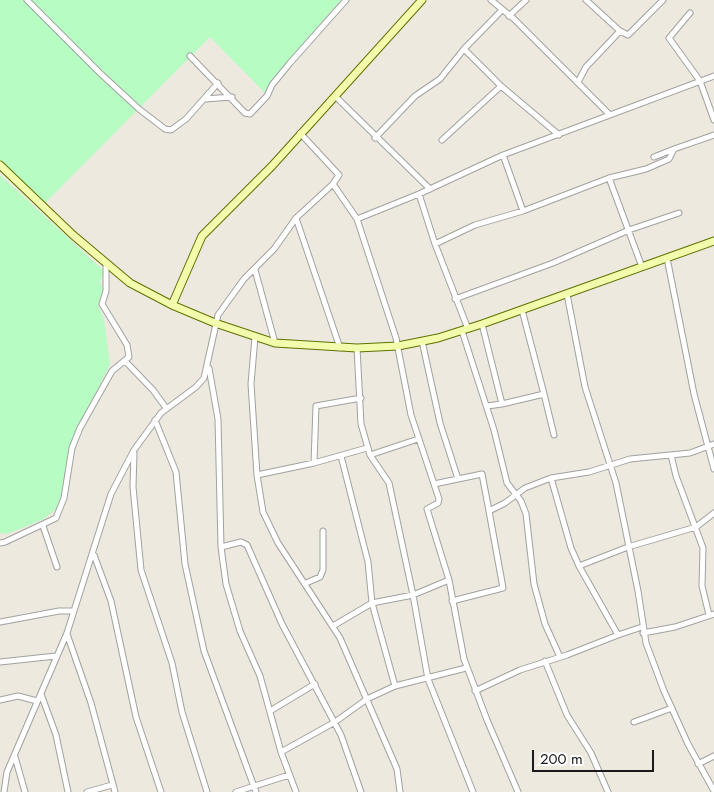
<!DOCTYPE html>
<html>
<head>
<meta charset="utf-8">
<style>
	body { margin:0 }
	#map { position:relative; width:714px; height:792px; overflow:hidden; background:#ede9df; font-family:Jost,sans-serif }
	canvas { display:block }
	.scale { position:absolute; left:532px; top:750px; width:122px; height:22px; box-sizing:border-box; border:2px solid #1a1a1a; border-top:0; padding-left:6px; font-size:15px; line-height:18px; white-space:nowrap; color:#1a1a1a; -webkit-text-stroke:4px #fff; paint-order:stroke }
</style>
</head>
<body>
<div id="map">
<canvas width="714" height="792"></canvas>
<div class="scale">200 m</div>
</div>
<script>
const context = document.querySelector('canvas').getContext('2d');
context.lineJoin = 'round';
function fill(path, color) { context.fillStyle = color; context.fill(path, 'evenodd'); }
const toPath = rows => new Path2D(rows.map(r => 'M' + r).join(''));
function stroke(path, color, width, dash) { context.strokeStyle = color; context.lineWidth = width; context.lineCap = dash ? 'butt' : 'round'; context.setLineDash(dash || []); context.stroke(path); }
const park = toPath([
	[0,0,341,0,270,82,265,93,210,37,42,206,0,166],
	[0,175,104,271,100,282,103,290,98,305,104,320,110,364,71,445,65,482,57,508,44,519,7,534,0,533]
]);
const street = toPath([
	[27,0,100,73,139,109,165,129,171,130,186,119,218,83],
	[491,0,514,19,609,114],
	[586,0,620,31,628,35,663,0],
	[502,10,464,49,501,86,559,135],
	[690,13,669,38,700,81,714,120],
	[509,16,526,0],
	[190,56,245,113,250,114,267,96,272,85,290,63,346,0],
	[578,82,586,67,620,31],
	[335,96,430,189],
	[205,99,232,97],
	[300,133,339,175,333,184,357,219,396,338,411,415,439,499,438,503,427,509,449,580,464,659,487,720,518,792],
	[375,138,415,96,440,79,464,49],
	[442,140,501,86],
	[503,155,523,211,609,178,646,169,669,159,674,149,714,135],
	[654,157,674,149],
	[609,178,642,267],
	[333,184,296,218,340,348],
	[419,194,435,244,468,329],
	[357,219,419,194,503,155,714,76],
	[435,244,475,225,523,211],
	[667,258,694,394,714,469],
	[255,270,275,343],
	[567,294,585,387,616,483,638,591,646,643,664,691,688,744,714,791],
	[455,299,553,263,629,230,679,213],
	[482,324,502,404,544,394,522,310],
	[462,331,494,430,507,483,521,501,526,514,534,584,545,624,560,657],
	[255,337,251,384,257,475,263,512,278,543,340,638,397,769,400,792],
	[422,341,440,423,458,479,482,474,489,511],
	[357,348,361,424,370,455,418,439],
	[125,361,153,390,166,408],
	[209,368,218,419,221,547,226,584,240,631,260,676,281,752,335,722,367,699,395,686,466,668],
	[544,394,554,435],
	[487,406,502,404],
	[155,420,176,472,185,564,204,651,256,792],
	[134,453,133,487,141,570,172,663,182,712,207,792],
	[370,455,389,483,413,595,428,679,473,792],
	[671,455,676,476,703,548,702,586,709,615],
	[341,456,368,562,372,603,395,686],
	[314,463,316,406,361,398],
	[257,475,314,463,367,448],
	[551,478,571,548,579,566],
	[434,484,458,479],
	[43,526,57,567],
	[0,543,5,542,56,518,64,498,72,448,80,428,112,371,129,357,127,345,102,304,106,291,106,264],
	[221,547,241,542,247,545,282,624,341,735,361,792],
	[94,555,111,601,136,717,161,792],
	[306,583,320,577,323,570,323,531],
	[452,601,503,588,489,511,505,503,525,488,551,478,589,472,630,459,690,453,714,444],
	[0,622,59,611,73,611],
	[333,626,372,603,413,595,449,580],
	[642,627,618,635,579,566,628,547,696,527,714,513],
	[643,633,675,627,714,614],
	[67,634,91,703,115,792],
	[545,661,567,715,591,753,608,792],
	[0,662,56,656],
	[475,691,520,670,567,655,618,635],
	[41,694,56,735,68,792],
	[0,700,18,696,37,701],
	[270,711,315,684],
	[634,722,672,708],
	[281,752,296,792],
	[15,757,25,792],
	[698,764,714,756],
	[4,792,7,772,67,633,111,494,134,450,161,413,196,387,204,378,218,315,244,279,274,249,296,218],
	[87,792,112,785],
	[236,792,289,775]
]);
const secondary = toPath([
	[0,165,73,235,130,283,172,305,215,323,275,343,357,348,398,346,438,338,482,324,714,241],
	[172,305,202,236,272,166,422,0]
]);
fill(park, '#b7fcc2');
stroke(street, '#a1a1a1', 7);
stroke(secondary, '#5e7300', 9);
stroke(street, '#fff', 5);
stroke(secondary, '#f3fcad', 7);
</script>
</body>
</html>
